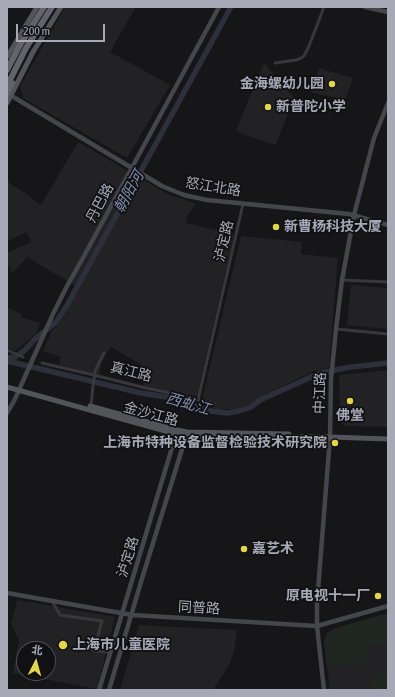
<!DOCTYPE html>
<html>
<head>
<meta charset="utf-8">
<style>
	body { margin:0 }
	#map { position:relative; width:395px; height:697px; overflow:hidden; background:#161517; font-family:"Asap Condensed","Noto Sans SC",sans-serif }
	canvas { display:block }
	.frame { position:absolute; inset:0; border:8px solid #a8a9b6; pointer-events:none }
	.north { position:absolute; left:16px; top:641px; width:40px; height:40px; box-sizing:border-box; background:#111012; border:1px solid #4d4d54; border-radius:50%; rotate:6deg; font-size:11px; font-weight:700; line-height:16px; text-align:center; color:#a8a9b6 }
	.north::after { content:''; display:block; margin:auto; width:14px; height:18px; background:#e3d742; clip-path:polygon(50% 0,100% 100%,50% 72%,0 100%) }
	.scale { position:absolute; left:16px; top:24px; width:89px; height:18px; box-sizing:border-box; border:2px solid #a8a9b6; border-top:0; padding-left:5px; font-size:12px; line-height:14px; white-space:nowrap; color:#a8a9b6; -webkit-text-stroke:3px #111012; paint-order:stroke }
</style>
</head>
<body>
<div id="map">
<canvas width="395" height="697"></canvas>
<div class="frame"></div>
<div class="north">北</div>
<div class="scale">200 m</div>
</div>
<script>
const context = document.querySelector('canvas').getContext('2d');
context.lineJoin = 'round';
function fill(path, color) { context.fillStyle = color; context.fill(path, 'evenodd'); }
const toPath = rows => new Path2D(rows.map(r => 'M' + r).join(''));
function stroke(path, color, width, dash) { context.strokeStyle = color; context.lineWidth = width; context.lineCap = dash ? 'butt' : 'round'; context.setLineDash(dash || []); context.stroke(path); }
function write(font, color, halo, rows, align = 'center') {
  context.font = font + ' "Asap Condensed","Noto Sans SC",sans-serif'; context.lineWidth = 3.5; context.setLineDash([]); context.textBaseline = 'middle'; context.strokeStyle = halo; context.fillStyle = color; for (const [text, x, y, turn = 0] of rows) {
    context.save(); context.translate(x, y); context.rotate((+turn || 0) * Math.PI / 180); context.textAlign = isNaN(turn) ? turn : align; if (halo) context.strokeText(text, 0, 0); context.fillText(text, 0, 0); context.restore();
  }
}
const built = toPath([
	[65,7,136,7,110,52,170,85,127,158,23,98,20,86],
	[264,63,294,97,276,145,245,135,236,130],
	[319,68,353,78,345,100,310,92],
	[78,142,168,194,196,204,188,214,186,223,234,234,197,397,143,386,145,367,111,347,102,361,99,375,59,365,61,357,43,351,52,331,57,326,79,288,27,257,12,274,7,263,7,253,31,242,27,232,7,241,7,178,10,184,27,194,35,201,41,205],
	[241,236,302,242,301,254,338,258,329,368,314,371,258,398,252,403,243,407,232,409,217,409,201,404],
	[351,285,388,288,388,329,347,325],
	[7,307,21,314,21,317,40,323,36,334,15,351,7,348],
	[388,370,388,427,345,426,340,422,339,375],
	[17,600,115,617,97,689,13,673,19,640,11,624],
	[24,649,48,649,48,673,24,673],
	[388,613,388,690,330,690,324,641,327,633,333,629],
	[139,625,237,630,234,652,229,665,213,690,120,690]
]);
const green = toPath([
	[388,613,388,644,369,643,368,666,327,666,324,641,327,633,333,629],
	[374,672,388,673,388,690,373,690]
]);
const river = toPath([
	[7,358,15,357,25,350,34,340,56,322,66,307,231,7],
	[7,361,141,393,166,397,211,411,227,413,239,411,251,407,260,400,320,373,351,367,388,363]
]);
const street = toPath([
	[275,63,296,60,299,59,304,56,309,46,324,7],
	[342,280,388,282],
	[336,329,388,334],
	[7,350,23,357],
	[42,363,94,375,146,388,170,393,214,404],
	[198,400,243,204],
	[91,406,93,386,95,371,104,353],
	[52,601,60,615,102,621,94,651,111,652]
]);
const secondary = toPath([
	[365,7,388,12],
	[10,95,162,186,184,195,207,200,349,214,388,225],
	[7,413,14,401,53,314,66,288,84,256,219,7],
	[7,593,132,615,317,626,388,606],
	[99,690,177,431],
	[109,690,141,582,187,433],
	[324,690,317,626,317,603,330,437,331,379,336,329,342,280,354,215,374,138,388,103]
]);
const primary = toPath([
	[7,57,37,7],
	[7,103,33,52,61,7],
	[7,387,176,434,186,436,330,437,388,439],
	[90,406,177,430,187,432,289,434]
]);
const highway = toPath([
	[7,70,20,45,44,7],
	[7,86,26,48,52,7],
	[7,93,12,83]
]);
const markers = [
	[332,84,4,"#e3d742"],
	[268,107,4,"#e3d742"],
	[276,227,4,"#e3d742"],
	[350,401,4,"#e3d742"],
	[335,443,4,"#e3d742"],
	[244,549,4,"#e3d742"],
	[378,596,4,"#e3d742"],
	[63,645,5,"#e3d742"]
];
const poiNames = [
	["金海螺幼儿园",324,84,"right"],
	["新普陀小学",276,107],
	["新曹杨科技大厦",284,227],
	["佛堂",350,416,"center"],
	["上海市特种设备监督检验技术研究院",327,443,"right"],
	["嘉艺术",252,549],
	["原电视十一厂",370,596,"right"],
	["上海市儿童医院",72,645]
];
const streetNames = [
	["怒江北路",213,187,9],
	["丹巴路",100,203,-62],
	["泸定路",224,241,-77],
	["真江路",131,372,14],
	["中江路",320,393,-88],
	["金沙江路",151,414,15],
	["泸定路",128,557,-73],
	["同普路",199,608,3]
];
const waterNames = [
	["朝阳河",129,192,-61],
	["西虬江",188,404,16]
];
fill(built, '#222124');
fill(green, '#202722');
stroke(river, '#2d303a', 5.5);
stroke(street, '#37373c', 3);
stroke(secondary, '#45454c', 4.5);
stroke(primary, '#53535a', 5);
stroke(highway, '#63636c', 6);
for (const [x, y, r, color] of markers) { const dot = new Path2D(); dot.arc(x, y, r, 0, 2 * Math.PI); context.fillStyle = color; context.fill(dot); stroke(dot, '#111012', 1.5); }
write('bold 14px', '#a8a9b6', '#111012', poiNames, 'left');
write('14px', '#a8a9b6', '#111012', streetNames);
write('italic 15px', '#828eae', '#111012', waterNames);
</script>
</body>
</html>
